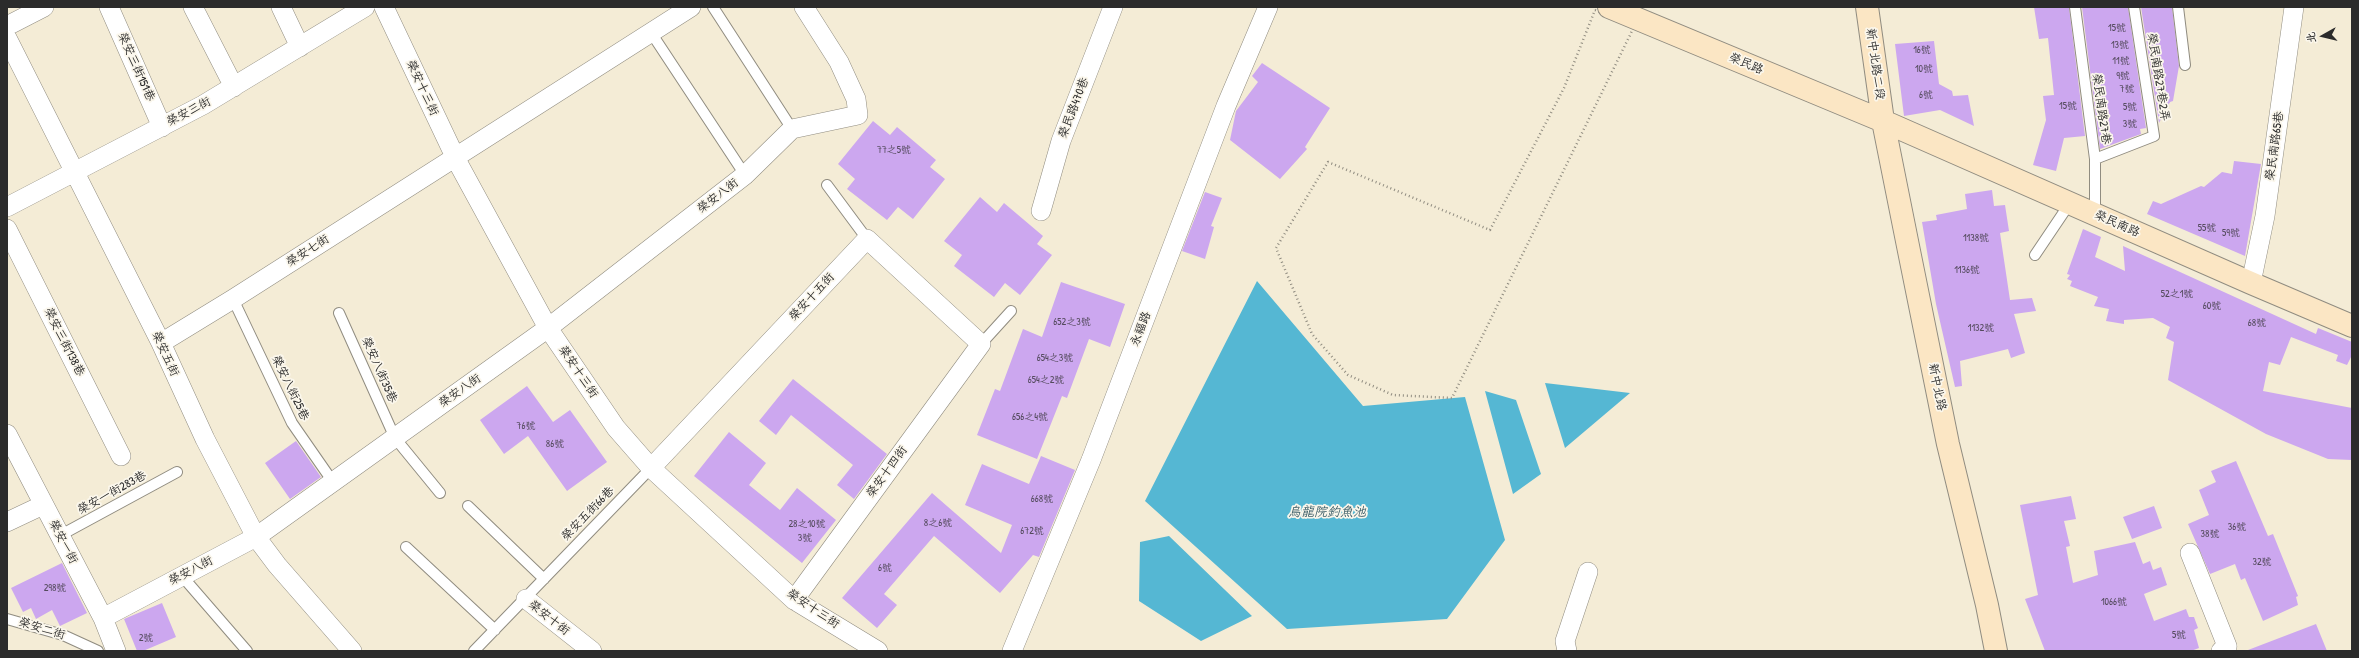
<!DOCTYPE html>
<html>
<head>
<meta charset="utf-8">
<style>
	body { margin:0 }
	#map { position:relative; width:2359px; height:658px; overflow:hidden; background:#f4ecd6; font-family:"Patrick Hand","LXGW WenKai TC",sans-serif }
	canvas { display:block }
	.frame { position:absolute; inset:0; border:8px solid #2b2b2b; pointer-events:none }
	.north { position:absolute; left:2303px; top:16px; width:40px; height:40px; -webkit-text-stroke:3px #fbf7ec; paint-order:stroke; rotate:262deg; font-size:11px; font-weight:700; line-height:16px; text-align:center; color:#2b2b2b }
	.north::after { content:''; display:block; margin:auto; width:14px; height:18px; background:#2b2b2b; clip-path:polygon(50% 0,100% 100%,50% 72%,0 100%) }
</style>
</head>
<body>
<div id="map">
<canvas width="2359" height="658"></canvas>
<div class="frame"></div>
<div class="north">北</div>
</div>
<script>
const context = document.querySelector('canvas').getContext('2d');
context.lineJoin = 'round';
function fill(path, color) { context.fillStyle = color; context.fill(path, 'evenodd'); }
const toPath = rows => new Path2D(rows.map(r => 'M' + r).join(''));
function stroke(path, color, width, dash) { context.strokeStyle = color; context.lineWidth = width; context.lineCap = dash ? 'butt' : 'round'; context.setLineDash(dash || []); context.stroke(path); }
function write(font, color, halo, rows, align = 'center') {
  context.font = font + ' "Patrick Hand","LXGW WenKai TC",sans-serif'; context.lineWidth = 3.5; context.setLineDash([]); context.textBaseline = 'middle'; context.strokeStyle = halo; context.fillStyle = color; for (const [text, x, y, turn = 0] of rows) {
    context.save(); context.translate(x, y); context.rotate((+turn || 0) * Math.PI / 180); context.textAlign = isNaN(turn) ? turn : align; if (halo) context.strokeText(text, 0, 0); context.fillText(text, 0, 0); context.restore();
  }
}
const water = toPath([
	[1257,281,1363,406,1465,397,1505,540,1447,619,1287,629,1145,501],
	[1545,383,1630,393,1565,448],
	[1485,391,1516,400,1541,474,1513,494],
	[1169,536,1252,616,1201,641,1139,601,1140,542]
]);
const building = toPath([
	[2034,7,2069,7,2085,136,2064,138,2056,171,2033,165,2046,120,2043,96,2054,95,2048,38,2039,39],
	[2082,7,2128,7,2146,128,2140,129,2141,134,2100,149],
	[2141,7,2172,7,2179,66,2173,101,2170,102,2159,123],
	[1934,41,1939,84,1952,91,1953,96,1968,95,1974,126,1940,110,1904,116,1895,44],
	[1262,63,1330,108,1305,147,1307,149,1280,179,1230,140,1236,111,1258,82,1252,76],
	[873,121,890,135,897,127,936,160,930,167,945,179,913,219,898,207,887,220,847,189,855,179,838,164],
	[2234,161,2261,164,2245,256,2147,214,2153,201,2161,204,2201,186,2204,187,2222,172,2232,174],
	[1992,190,1994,206,2005,205,2009,231,2000,233,2010,300,2032,298,2036,311,2014,314,2025,353,2011,358,2008,349,1960,361,1962,386,1955,387,1936,304,1922,222,1937,220,1936,215,1967,209,1965,194],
	[1205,192,1222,198,1211,226,1214,227,1205,259,1182,251],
	[980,197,997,212,1004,203,1043,236,1037,244,1052,255,1020,295,1005,283,994,297,954,266,962,255,944,241],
	[2083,229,2101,237,2095,257,2125,271,2123,246,2316,334,2318,328,2352,342,2352,355,2347,365,2336,361,2338,355,2291,337,2280,365,2269,362,2263,391,2352,408,2352,460,2328,459,2266,434,2168,380,2174,342,2166,338,2170,327,2153,318,2124,320,2124,324,2106,321,2109,309,2094,306,2098,297,2070,286,2072,281,2067,279,2070,275,2067,274],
	[1061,282,1125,304,1110,347,1089,339,1067,398,1062,396,1037,459,977,435,995,389,1000,391,1023,329,1042,337],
	[793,379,887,454,854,499,837,485,853,465,791,415,776,435,759,421],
	[527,386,553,422,570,410,607,462,567,491,528,436,504,454,480,420],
	[729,432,766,463,749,485,780,510,797,488,836,520,802,563,694,476],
	[296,441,321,477,290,499,265,463],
	[1041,456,1075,470,1039,557,1033,555,1000,593,934,536,884,594,897,605,877,628,842,598,932,493,1001,553,1012,525,965,505,982,464,1029,484],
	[2236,461,2268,536,2273,534,2298,596,2296,597,2298,605,2263,621,2245,578,2241,580,2235,564,2210,574,2188,524,2209,515,2199,490,2216,482,2211,471],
	[2071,496,2076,519,2064,521,2070,546,2066,547,2073,583,2098,575,2094,551,2135,542,2143,564,2150,561,2153,570,2161,567,2167,585,2144,594,2154,621,2186,609,2189,617,2194,617,2198,628,2194,630,2199,648,2191,651,2045,651,2025,599,2038,595,2020,505],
	[2154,506,2162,528,2132,539,2123,517],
	[62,563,87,613,60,626,52,610,36,619,31,608,23,612,11,588],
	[162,603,176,637,143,651,137,651,124,619],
	[2316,624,2327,651,2248,651,2248,650]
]);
const path = toPath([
	[1595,10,1634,27,1452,398,1393,395,1348,375,1312,334,1276,248,1328,162,1490,230,1564,88,1595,10]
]);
const lane = toPath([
	[713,7,792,129],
	[2075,7,2095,159,2095,214],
	[2178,7,2185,65],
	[650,31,745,175],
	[2095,159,2154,136,2134,7],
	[827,185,867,239],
	[2035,255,2070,203],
	[233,299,292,423,333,482],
	[339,313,395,438,440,493],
	[981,344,1011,311],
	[468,506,544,579],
	[59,536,177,472],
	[406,547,495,630],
	[182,576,247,651],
	[7,619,63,635,98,651],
	[474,651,651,468]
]);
const street = toPath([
	[109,7,162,127],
	[193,7,234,87],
	[281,7,300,47],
	[384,7,458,163,548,328,616,428,651,468,794,600,878,651],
	[7,26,44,7],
	[7,38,161,343,205,439,256,537,277,565,352,651],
	[7,207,203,105,365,7],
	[1041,211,1061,141,1113,7],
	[7,229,121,456],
	[2251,283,2265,216,2294,7],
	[161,343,233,299,691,7],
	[7,434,103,618,116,651],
	[651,468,867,239,981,344,794,600],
	[7,522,43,505],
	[2190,553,2227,646,2221,651],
	[526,599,592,651],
	[103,618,256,537,548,328,745,175,792,129,858,115,856,99,839,62,804,7],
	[1012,651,1091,460,1226,106,1268,7],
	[1567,651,1565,641,1588,572]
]);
const secondary = toPath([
	[1609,7,1883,121,2251,283,2352,326],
	[1867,7,1883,121,1909,251,1948,444,1987,605,1996,651]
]);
const numberNames = [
	["15號",2117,28],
	["13號",2120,45],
	["16號",1922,50],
	["11號",2121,61],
	["10號",1924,69],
	["9號",2123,76],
	["7號",2127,89],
	["6號",1926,95],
	["15號",2068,106],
	["5號",2130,107],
	["3號",2130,124],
	["77之5號",894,150],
	["55號",2207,228],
	["59號",2231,233],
	["1138號",1976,238],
	["1136號",1967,270],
	["52之1號",2177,294],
	["60號",2212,306],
	["652之3號",1072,322],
	["68號",2257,323],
	["1132號",1981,328],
	["654之3號",1055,358],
	["654之2號",1046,380],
	["656之4號",1030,417],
	["76號",526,426],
	["86號",555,444],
	["668號",1042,499],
	["8之6號",938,523],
	["28之10號",807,524],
	["36號",2237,527],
	["672號",1032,531],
	["38號",2210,534],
	["3號",805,538],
	["32號",2262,562],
	["6號",885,568],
	["298號",55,588],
	["1066號",2114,602],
	["5號",2179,635],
	["2號",146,638]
];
const streetNames = [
	["榮民路",1746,64,23],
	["新中北路二段",1875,64,82],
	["榮安三街151巷",136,67,66],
	["榮民南路27巷2弄",2158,77,81],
	["榮安十三街",422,88,65],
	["榮民路470巷",1074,108,-69],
	["榮民南路27巷",2101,109,82],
	["榮安三街",189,112,-28],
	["榮民南路65巷",2275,146,-82],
	["榮安八街",718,196,-38],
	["榮民南路",2117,224,24],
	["榮安七街",308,251,-33],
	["榮安十五街",812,297,-47],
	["永福路",1141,329,-69],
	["榮安三街138巷",64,342,63],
	["榮安五街",165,354,65],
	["榮安八街35巷",379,370,66],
	["榮安十三街",578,372,56],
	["新中北路",1937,387,79],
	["榮安八街25巷",290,388,64],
	["榮安八街",460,391,-35],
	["榮安十四街",887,472,-54],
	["榮安一街283巷",112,493,-29],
	["榮安五街66巷",588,514,-46],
	["榮安一街",63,542,62],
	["榮安八街",191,571,-28],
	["榮安十三街",813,609,34],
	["榮安十街",549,618,38],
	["榮安二街",42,629,17]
];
const waterNames = [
	["烏龍院釣魚池",1327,513]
];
fill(water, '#55b7d3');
fill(building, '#cca7ef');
stroke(lane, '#908c80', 12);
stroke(street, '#908c80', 20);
stroke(secondary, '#908c80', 24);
stroke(path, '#908c80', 2.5, [1, 3]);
stroke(lane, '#fff', 10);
stroke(street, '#fff', 19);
stroke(secondary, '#fbe6c4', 22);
write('10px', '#534a5c', null, numberNames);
write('12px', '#2b2b2b', '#fbf7ec', streetNames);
write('italic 13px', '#3a5c66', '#fbf7ec', waterNames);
</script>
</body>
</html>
